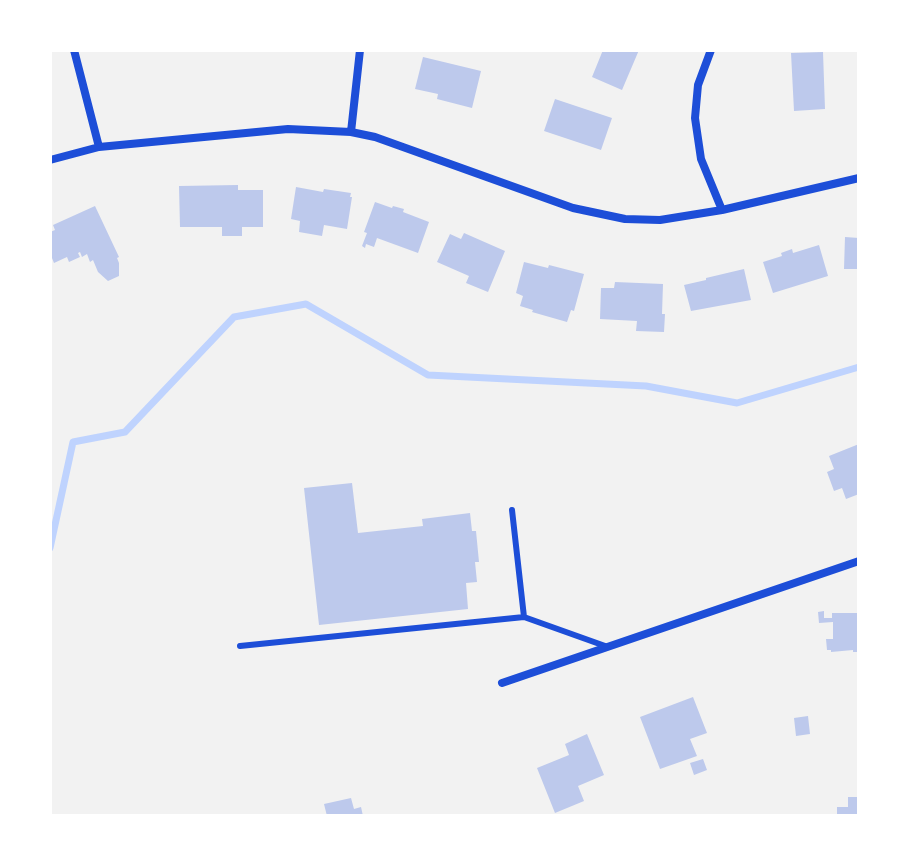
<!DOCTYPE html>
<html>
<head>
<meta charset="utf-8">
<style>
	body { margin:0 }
	#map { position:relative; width:909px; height:866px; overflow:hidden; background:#f2f2f2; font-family:Figtree,sans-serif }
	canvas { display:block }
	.frame { position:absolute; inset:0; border:52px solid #fff; pointer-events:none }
</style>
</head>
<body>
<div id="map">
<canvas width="909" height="866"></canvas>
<div class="frame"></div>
</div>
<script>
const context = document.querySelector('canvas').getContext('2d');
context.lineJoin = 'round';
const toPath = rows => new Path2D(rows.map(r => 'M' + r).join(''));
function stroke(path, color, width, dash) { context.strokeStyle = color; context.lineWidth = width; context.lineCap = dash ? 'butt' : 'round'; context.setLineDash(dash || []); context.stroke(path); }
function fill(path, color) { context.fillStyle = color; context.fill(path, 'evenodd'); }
const stream = toPath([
	[50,548,73,442,125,432,234,317,306,304,428,375,646,386,737,403,859,367]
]);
const building = toPath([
	[603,50,639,50,622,90,592,77],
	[823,52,825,109,794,111,791,53],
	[423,57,481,71,472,108,437,99,438,94,415,89],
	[555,99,612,118,601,150,544,131],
	[238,185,238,190,263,190,263,227,242,227,242,236,222,236,222,227,180,227,179,186],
	[296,187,323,192,324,189,351,193,350,197,352,197,347,229,324,225,322,236,299,232,300,221,291,219],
	[375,202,392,208,393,206,404,209,403,212,429,222,418,253,377,238,374,247,366,244,365,248,362,246,367,233,364,232],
	[95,206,119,257,117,258,119,263,119,276,108,281,98,272,93,260,90,262,87,254,82,257,80,252,78,253,80,257,69,262,67,257,54,263,50,253,50,232,55,230,53,225],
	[464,233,505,251,488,292,466,283,469,276,437,262,450,234,461,239],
	[845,237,859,238,859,269,844,269],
	[819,245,828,276,773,293,763,262,782,256,781,253,792,249,793,253],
	[524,262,548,268,549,265,584,274,574,311,571,310,567,322,532,312,533,310,520,306,523,296,516,293],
	[744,269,751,300,691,311,684,285,706,280,706,278],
	[615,282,663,284,662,314,665,314,664,332,636,331,637,321,600,319,601,288,614,288],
	[859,444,859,494,846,499,842,488,834,491,827,472,834,469,829,456],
	[352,483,358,533,423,526,422,519,470,513,472,531,476,531,479,562,475,562,477,582,466,583,468,609,319,625,304,488],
	[824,611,824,618,832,618,832,613,859,613,859,652,853,652,853,650,831,652,831,650,827,650,826,639,833,639,833,622,819,623,818,612],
	[693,697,707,733,690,739,697,756,660,769,640,717],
	[808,716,810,734,796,736,794,718],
	[587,734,604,775,578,786,584,801,555,813,537,768,569,755,565,744],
	[703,759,707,770,694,775,690,763],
	[848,797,859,797,859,816,837,816,837,807,848,807],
	[351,798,354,809,361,807,363,816,327,816,324,804]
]);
const service = toPath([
	[512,510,524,617],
	[240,646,524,617,608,647]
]);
const minor = toPath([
	[74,50,99,147],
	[711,50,698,85,695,118,701,159,722,210],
	[351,132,360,50],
	[50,160,99,147,288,129,351,132,375,137,573,208,625,219,660,220,722,210,859,178],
	[502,683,859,561]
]);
stroke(stream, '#bfd3fe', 7);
fill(building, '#bdc9ec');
stroke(service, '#1d4ed8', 6);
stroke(minor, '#1d4ed8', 8);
</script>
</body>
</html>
